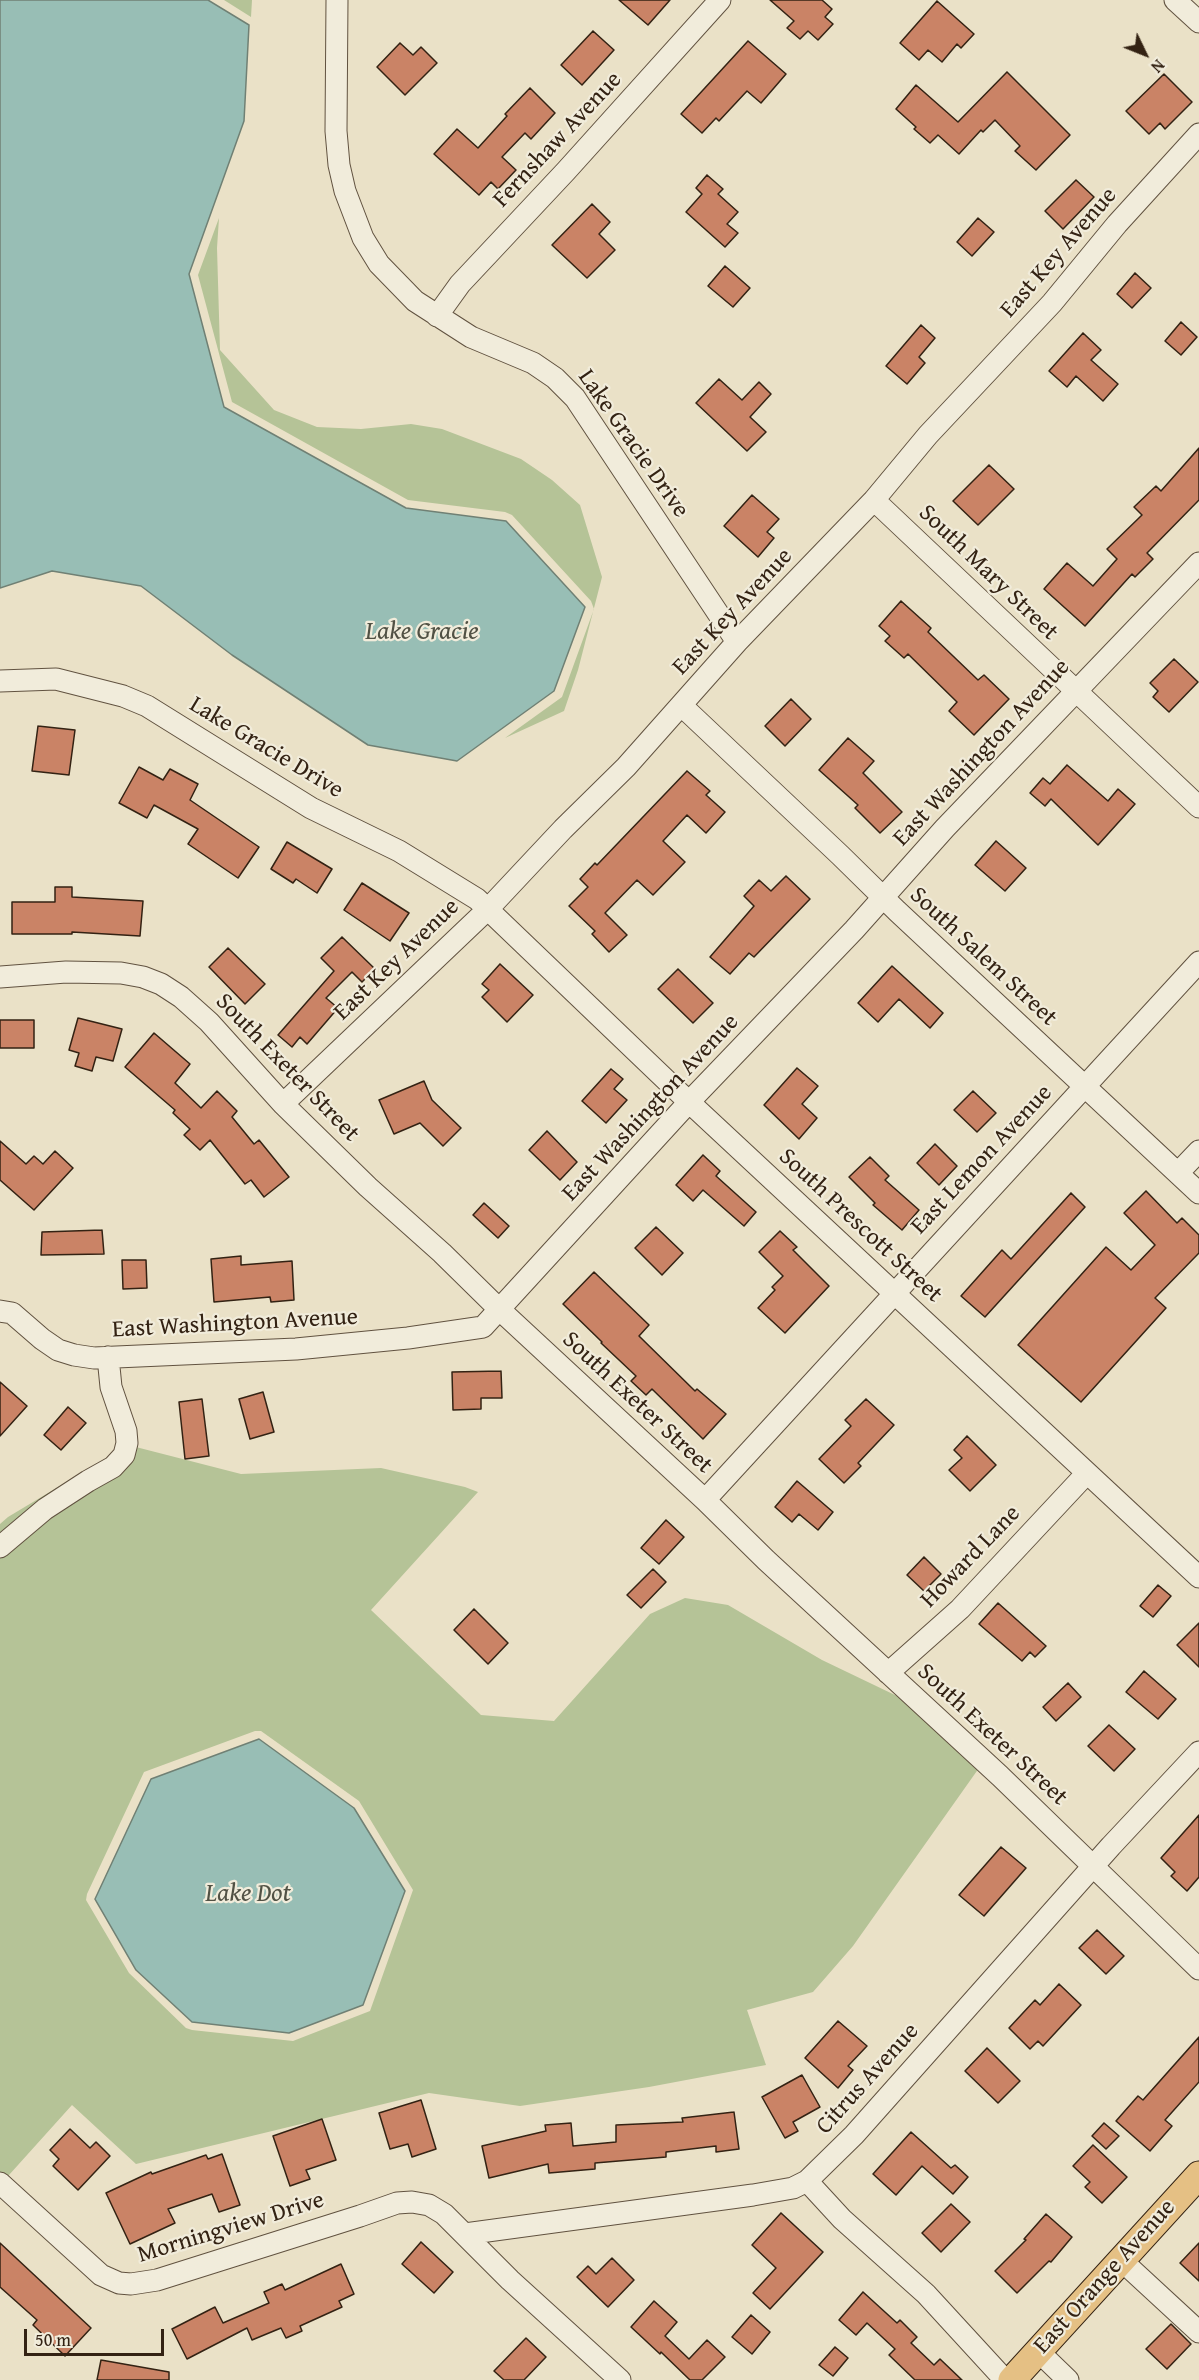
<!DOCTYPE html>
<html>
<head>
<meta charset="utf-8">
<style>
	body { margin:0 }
	#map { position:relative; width:1199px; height:2380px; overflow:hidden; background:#eae1c7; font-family:"Gentium Book Plus",serif }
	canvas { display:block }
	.north { position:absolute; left:1115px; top:24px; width:60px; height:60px; -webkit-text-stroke:4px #f1ecdb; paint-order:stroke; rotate:133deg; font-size:16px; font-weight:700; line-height:24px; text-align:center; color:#332213 }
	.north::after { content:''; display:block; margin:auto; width:21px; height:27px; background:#332213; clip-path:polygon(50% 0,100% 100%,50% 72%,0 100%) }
	.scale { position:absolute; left:24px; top:2329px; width:140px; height:27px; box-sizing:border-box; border:3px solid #332213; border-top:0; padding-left:8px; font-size:18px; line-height:21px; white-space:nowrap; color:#332213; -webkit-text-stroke:4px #f1ecdb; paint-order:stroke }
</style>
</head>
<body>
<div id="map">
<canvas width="1199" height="2380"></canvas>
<div class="north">N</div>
<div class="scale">50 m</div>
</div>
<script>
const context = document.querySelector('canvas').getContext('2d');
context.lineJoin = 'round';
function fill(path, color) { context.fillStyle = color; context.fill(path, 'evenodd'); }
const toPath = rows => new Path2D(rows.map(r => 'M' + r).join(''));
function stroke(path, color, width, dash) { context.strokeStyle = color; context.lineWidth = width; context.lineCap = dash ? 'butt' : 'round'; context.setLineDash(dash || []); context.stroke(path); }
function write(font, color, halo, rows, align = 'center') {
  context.font = font + ' "Gentium Book Plus",serif'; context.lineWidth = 4.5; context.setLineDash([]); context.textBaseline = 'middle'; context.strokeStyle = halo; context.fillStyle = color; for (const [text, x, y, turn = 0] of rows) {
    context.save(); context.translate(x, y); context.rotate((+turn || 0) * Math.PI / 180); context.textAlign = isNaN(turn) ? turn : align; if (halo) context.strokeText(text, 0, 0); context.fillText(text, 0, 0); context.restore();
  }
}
const green = toPath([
	[224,0,252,0,251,17],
	[219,218,217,248,220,350,274,410,317,427,361,429,411,424,442,429,521,459,552,480,580,505,602,577,578,670,564,711,505,738,562,697,594,609,591,601,512,515,505,512,408,500,232,402,198,275],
	[128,1445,241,1474,381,1468,465,1487,478,1492,371,1610,481,1715,554,1721,650,1614,685,1598,728,1605,822,1660,897,1696,979,1768,853,1946,813,1992,747,2010,766,2065,649,2087,520,2106,429,2093,136,2164,72,2105,0,2185,0,1524,8,1517],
	[255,1731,261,1731,359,1801,413,1890,370,2011,293,2041,192,2030,186,2028,129,1973,86,1900,87,1894,144,1772]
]);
const water = toPath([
	[0,0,208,0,249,25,244,121,189,274,224,407,406,508,506,521,585,607,554,691,457,761,368,745,232,655,141,586,52,571,0,588,0,0],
	[259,1739,354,1808,405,1891,363,2005,289,2033,192,2022,136,1970,95,1899,151,1779,259,1739]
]);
const building = toPath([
	[619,0,670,0,648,25,619,0],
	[770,0,822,0,832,9,825,17,833,24,818,40,808,31,800,39,787,28,794,21,770,0],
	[937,1,974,34,961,48,957,44,942,62,928,50,919,60,900,43,937,1],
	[593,31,614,50,582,85,561,65,593,31],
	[748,41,786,74,761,103,747,91,719,121,716,118,702,133,681,114,748,41],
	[400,43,413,55,421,47,437,63,405,95,377,67,400,43],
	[1007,72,1070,135,1036,170,1015,151,1020,146,995,120,983,132,981,130,959,154,938,135,930,143,914,129,916,127,896,109,916,85,958,122,1007,72],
	[1164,74,1192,102,1165,129,1160,123,1149,134,1126,111,1164,74],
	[530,88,555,113,531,139,525,133,502,157,516,170,498,189,491,182,479,195,434,154,457,129,478,148,507,116,505,114,530,88],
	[707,175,723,189,718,194,738,212,727,224,738,233,725,247,686,212,702,194,696,188,707,175],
	[1076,180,1094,197,1063,229,1045,211,1076,180],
	[592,204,610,222,599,234,615,250,587,278,552,245,592,204],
	[978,218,994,232,972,256,957,242,978,218],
	[725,266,750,288,733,307,708,286,725,266],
	[1135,273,1151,288,1132,308,1117,294,1135,273],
	[1181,322,1197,337,1181,355,1165,341,1181,322],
	[921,325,935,338,919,357,925,363,907,384,886,366,921,325],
	[1083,333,1101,350,1091,360,1118,384,1103,401,1076,376,1067,387,1049,371,1083,333],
	[719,379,742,400,759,382,771,394,750,417,766,432,747,451,696,403,719,379],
	[1199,448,1199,500,1147,553,1153,559,1135,577,1132,574,1085,626,1044,589,1067,563,1093,586,1117,559,1107,549,1142,515,1134,507,1156,486,1161,491,1199,448],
	[989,465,1014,489,978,525,953,501,989,465],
	[752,495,779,519,767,532,774,538,758,557,724,526,752,495],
	[901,601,931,628,928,632,978,680,984,675,1009,699,974,735,949,711,957,702,908,654,904,658,885,641,890,636,879,626,901,601],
	[1174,659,1198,682,1169,712,1153,697,1158,691,1150,683,1174,659],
	[791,699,811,719,785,746,765,726,791,699],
	[38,726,75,730,69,775,32,771,38,726],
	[848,738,874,761,863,773,902,812,880,833,855,808,858,805,819,770,848,738],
	[1067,765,1108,801,1118,789,1135,804,1098,845,1051,799,1045,806,1030,793,1043,778,1050,784,1067,765],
	[139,767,163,780,170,769,198,784,190,800,259,847,238,878,188,844,198,829,154,805,147,818,119,803,139,767],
	[687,771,710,791,706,795,725,812,706,833,687,815,663,841,685,862,653,895,637,880,605,913,627,935,609,952,592,934,595,931,569,906,588,887,580,879,595,863,597,865,687,771],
	[996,841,1026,868,1005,891,975,865,996,841],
	[287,842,332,869,317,893,296,879,293,883,271,869,287,842],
	[786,876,810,899,754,957,749,953,730,974,710,957,754,906,744,896,759,880,771,891,786,876],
	[362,883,409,913,390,941,344,910,362,883],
	[55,887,72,887,72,897,143,901,140,936,72,932,72,934,12,934,12,902,55,902,55,887],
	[342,937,375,969,362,982,352,972,326,998,338,1008,307,1044,300,1037,292,1047,278,1035,334,971,321,958,342,937],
	[228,948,265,984,245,1004,209,967,228,948],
	[500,964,533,995,507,1022,482,997,489,990,482,984,500,964],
	[892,966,943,1013,930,1028,899,999,878,1022,858,1003,892,966],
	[678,969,713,1003,693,1023,658,989,678,969],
	[78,1018,122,1029,113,1061,96,1057,92,1071,75,1066,79,1053,69,1050,78,1018],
	[0,1020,34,1020,34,1048,0,1048,0,1020],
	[154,1033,190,1064,175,1083,201,1108,217,1091,237,1111,232,1117,254,1144,259,1140,289,1177,264,1197,251,1180,245,1184,210,1140,200,1150,184,1135,190,1129,173,1113,175,1110,125,1067,154,1033],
	[797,1068,818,1086,802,1104,817,1118,799,1139,764,1105,797,1068],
	[611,1069,623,1079,614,1089,627,1100,606,1123,582,1101,611,1069],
	[424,1081,432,1100,461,1128,443,1146,420,1123,394,1134,379,1100,424,1081],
	[973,1091,996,1113,977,1132,954,1110,973,1091],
	[547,1131,577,1162,560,1180,529,1150,547,1131],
	[0,1141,26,1164,34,1156,43,1164,55,1151,73,1168,34,1210,0,1180,0,1141],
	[935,1144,957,1166,939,1185,917,1163,935,1144],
	[703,1155,720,1171,716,1176,756,1212,744,1226,703,1190,693,1201,676,1185,703,1155],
	[870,1157,889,1176,885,1180,919,1210,902,1230,873,1205,875,1203,849,1177,870,1157],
	[1146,1191,1177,1223,1182,1218,1199,1235,1199,1253,1155,1298,1166,1308,1081,1402,1018,1345,1106,1247,1131,1270,1155,1245,1124,1213,1146,1191],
	[1071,1193,1085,1207,985,1317,961,1296,1002,1250,1011,1259,1071,1193],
	[484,1203,509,1226,498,1238,473,1215,484,1203],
	[656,1227,683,1253,662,1275,635,1248,656,1227],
	[102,1230,104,1254,41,1255,42,1232,102,1230],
	[780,1231,797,1247,793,1250,829,1286,785,1333,758,1308,775,1290,772,1287,783,1276,759,1252,780,1231],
	[241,1256,241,1265,292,1261,294,1300,271,1302,270,1297,214,1302,211,1259,241,1256],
	[122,1260,146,1260,147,1288,123,1289,122,1260],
	[594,1272,649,1325,639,1336,695,1391,697,1389,726,1414,703,1439,652,1389,646,1395,631,1381,636,1376,601,1343,602,1342,563,1304,594,1272],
	[501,1371,502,1398,481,1398,481,1409,453,1410,452,1372,501,1371],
	[0,1382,27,1406,0,1436,0,1382],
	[263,1392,274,1432,250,1439,239,1399,263,1392],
	[202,1399,209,1456,185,1459,179,1402,202,1399],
	[866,1399,894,1425,858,1463,861,1466,844,1483,819,1459,851,1426,845,1420,866,1399],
	[68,1407,86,1423,61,1450,44,1435,68,1407],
	[967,1436,996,1465,970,1491,949,1470,962,1458,954,1450,967,1436],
	[797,1481,833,1512,818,1530,799,1514,792,1522,775,1507,797,1481],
	[666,1520,684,1537,659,1564,641,1548,666,1520],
	[924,1557,941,1574,924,1591,907,1575,924,1557],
	[653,1569,666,1582,641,1608,627,1595,653,1569],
	[1158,1585,1171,1596,1153,1617,1140,1606,1158,1585],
	[998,1603,1046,1646,1035,1657,1030,1652,1022,1661,979,1624,998,1603],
	[474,1609,508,1643,488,1664,454,1630,474,1609],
	[1199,1623,1199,1667,1177,1645,1199,1623],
	[1144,1671,1176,1699,1158,1719,1126,1692,1144,1671],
	[1068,1683,1081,1697,1056,1721,1043,1707,1068,1683],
	[1109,1725,1135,1749,1114,1771,1088,1746,1109,1725],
	[1199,1815,1199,1877,1187,1891,1171,1876,1175,1872,1161,1858,1199,1815],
	[1001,1847,1026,1868,984,1916,959,1895,1001,1847],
	[1097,1930,1124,1956,1106,1974,1079,1948,1097,1930],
	[1059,1984,1081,2005,1043,2046,1038,2041,1030,2049,1009,2028,1035,2000,1040,2005,1059,1984],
	[838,2021,867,2046,848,2066,853,2070,838,2088,805,2058,838,2021],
	[1199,2037,1199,2082,1165,2120,1172,2126,1150,2151,1116,2121,1138,2096,1143,2100,1199,2037],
	[987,2048,1020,2081,998,2103,965,2071,987,2048],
	[802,2075,820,2107,793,2122,798,2131,785,2138,762,2097,802,2075],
	[421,2100,436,2149,412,2157,408,2144,390,2149,379,2113,421,2100],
	[734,2112,739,2149,716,2152,716,2146,666,2152,666,2157,595,2163,595,2169,549,2173,548,2164,489,2178,482,2146,546,2131,545,2125,571,2123,573,2146,616,2142,616,2125,683,2122,682,2118,734,2112],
	[322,2119,336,2160,306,2170,310,2179,290,2186,273,2136,322,2119],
	[1104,2123,1119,2136,1106,2149,1092,2136,1104,2123],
	[70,2129,90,2148,96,2142,110,2156,78,2190,53,2166,59,2159,50,2150,70,2129],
	[911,2132,951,2168,955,2165,968,2177,953,2194,922,2166,896,2195,873,2174,911,2132],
	[1093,2145,1127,2177,1102,2203,1085,2187,1090,2182,1073,2166,1093,2145],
	[222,2154,240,2205,219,2212,212,2194,168,2209,175,2223,130,2244,106,2193,151,2172,152,2174,206,2155,208,2159,222,2154],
	[951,2204,970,2222,941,2252,922,2233,951,2204],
	[781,2213,823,2252,770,2309,753,2293,776,2268,752,2245,781,2213],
	[1046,2214,1072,2237,1051,2262,1049,2261,1017,2293,995,2271,1026,2240,1024,2239,1046,2214],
	[421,2242,453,2272,434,2293,402,2264,421,2242],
	[0,2243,91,2328,65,2356,33,2325,37,2320,0,2287,0,2243],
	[1199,2243,1199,2281,1180,2263,1199,2243],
	[612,2258,634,2280,608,2307,577,2277,588,2266,596,2274,612,2258],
	[341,2264,354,2294,339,2301,342,2307,300,2326,302,2331,286,2338,281,2328,252,2340,247,2328,187,2359,172,2329,215,2307,223,2323,269,2303,264,2292,282,2284,285,2290,341,2264],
	[863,2292,897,2323,900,2320,917,2337,911,2343,934,2365,940,2359,962,2380,915,2380,889,2355,895,2349,867,2323,856,2335,839,2320,863,2292],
	[654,2301,677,2322,665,2336,689,2359,707,2340,725,2357,702,2380,690,2380,661,2352,660,2354,631,2327,654,2301],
	[751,2315,770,2332,752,2354,732,2337,751,2315],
	[1171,2324,1191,2344,1167,2369,1146,2349,1171,2324],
	[526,2338,546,2357,524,2380,504,2380,494,2371,526,2338],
	[835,2347,848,2358,833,2376,819,2365,835,2347],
	[101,2360,169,2372,169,2380,97,2380,101,2360]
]);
const minor = toPath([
	[337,0,336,131,339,165,345,191,363,238,379,264,415,301,471,337,533,363,555,378,575,398,737,642],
	[1175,0,1199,22],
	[437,316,460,284,566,171,720,0],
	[874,500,1199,807],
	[0,681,56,679,123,696,147,706,311,808,399,851,477,899,689,1102,1199,1577],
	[682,706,840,855,897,911,1199,1193],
	[0,977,66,972,121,973,143,977,161,984,181,997,209,1022,283,1104,368,1187,442,1253,499,1309,705,1500,766,1560,1000,1776,1199,1969],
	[283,1104,488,909,563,829,626,767,737,642,874,500,928,435,1052,303,1117,224,1199,134],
	[1178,1173,1199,1151],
	[0,1311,12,1313,42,1339,58,1350,74,1355,94,1358,296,1349,408,1338,483,1327,689,1102,854,930,945,828,1199,563],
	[705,1500,1199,962],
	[0,1547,45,1509,88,1481,113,1467,124,1455,127,1443,126,1431,111,1387,108,1357],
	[888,1673,960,1609,1087,1473],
	[807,2181,842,2219,926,2294,1005,2380],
	[0,2183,101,2275,119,2283,131,2284,157,2280,360,2216,397,2203,412,2202,429,2205,444,2214,510,2280,620,2380],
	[465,2234,753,2195,793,2188,807,2181,854,2135,1111,1846,1199,1752],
	[1121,2260,1199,2332],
	[1038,2351,1068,2380]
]);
const major = toPath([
	[1012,2380,1199,2175]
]);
const streetNames = [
	["Fernshaw Avenue",558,140,-47],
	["East Key Avenue",1059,253,-49],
	["Lake Gracie Drive",633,444,55],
	["South Mary Street",988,573,44],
	["East Key Avenue",733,612,-47],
	["Lake Gracie Drive",266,748,31],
	["East Washington Avenue",982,753,-47],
	["South Salem Street",983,957,43],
	["East Key Avenue",397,960,-44],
	["South Exeter Street",287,1068,46],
	["East Washington Avenue",651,1108,-47],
	["East Lemon Avenue",982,1160,-47],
	["South Prescott Street",860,1226,43],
	["East Washington Avenue",235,1324,-3],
	["South Exeter Street",637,1403,43],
	["Howard Lane",971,1557,-46],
	["South Exeter Street",992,1735,43],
	["Citrus Avenue",868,2079,-48],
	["Morningview Drive",231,2228,-17],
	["East Orange Avenue",1105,2277,-48]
];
const waterNames = [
	["Lake Gracie",422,632],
	["Lake Dot",248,1894]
];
fill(green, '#b5c397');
fill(water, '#98beb5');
stroke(water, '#708074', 1.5);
fill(building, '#ca8366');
stroke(building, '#332213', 1.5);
stroke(minor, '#615240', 23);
stroke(major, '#332213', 29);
stroke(minor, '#f1ecdb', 21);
stroke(major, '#e5c084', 27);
write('24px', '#332213', '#f1ecdb', streetNames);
write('italic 26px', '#515144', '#f1ecdb', waterNames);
</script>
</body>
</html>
